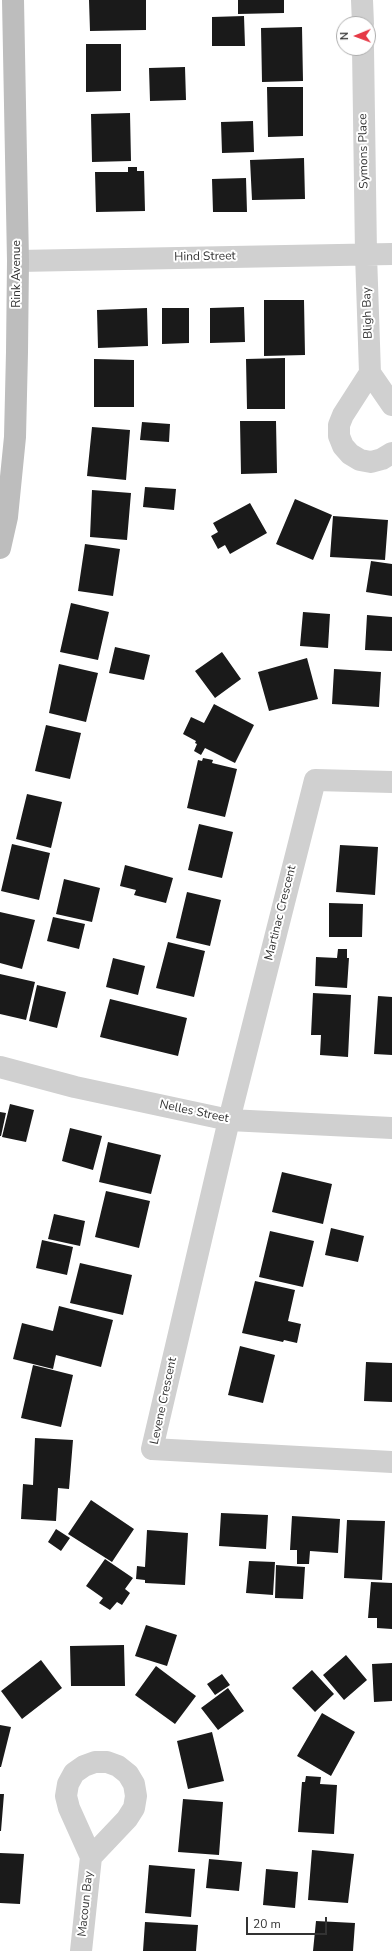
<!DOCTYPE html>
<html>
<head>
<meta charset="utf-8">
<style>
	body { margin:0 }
	#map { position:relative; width:392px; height:1951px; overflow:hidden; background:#fff; font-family:"Nunito Sans",sans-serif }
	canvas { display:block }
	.north { position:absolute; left:336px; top:16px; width:40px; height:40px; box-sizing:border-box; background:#fff; border:1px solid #adadad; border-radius:50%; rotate:269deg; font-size:11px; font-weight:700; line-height:16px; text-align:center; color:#333 }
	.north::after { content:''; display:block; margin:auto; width:14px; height:18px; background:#e63946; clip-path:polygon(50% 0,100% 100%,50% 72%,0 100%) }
	.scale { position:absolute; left:246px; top:1917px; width:81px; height:18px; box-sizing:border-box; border:2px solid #333; border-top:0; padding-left:5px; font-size:12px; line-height:14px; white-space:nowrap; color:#333; -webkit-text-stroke:3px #fff; paint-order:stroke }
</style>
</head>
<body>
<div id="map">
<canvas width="392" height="1951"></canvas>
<div class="north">N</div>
<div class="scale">20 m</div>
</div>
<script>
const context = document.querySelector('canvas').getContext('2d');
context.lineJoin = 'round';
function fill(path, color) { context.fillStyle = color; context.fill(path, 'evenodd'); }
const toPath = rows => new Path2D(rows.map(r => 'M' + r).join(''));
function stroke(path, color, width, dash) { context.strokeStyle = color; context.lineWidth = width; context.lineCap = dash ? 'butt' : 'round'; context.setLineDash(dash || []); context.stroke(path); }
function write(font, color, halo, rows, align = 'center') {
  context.font = font + ' "Nunito Sans",sans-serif'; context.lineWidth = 4; context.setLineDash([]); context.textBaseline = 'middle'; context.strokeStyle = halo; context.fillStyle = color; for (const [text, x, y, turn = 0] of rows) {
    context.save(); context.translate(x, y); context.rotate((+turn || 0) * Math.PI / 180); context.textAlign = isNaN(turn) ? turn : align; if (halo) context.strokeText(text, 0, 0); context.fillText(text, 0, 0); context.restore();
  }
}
const building = toPath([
	[89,0,146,0,146,30,90,31],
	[238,0,284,0,284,13,238,14],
	[244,16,245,46,212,46,212,17],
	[302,27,303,81,262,82,261,28],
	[86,44,121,44,121,91,86,92],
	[185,67,186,100,150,101,149,68],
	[267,87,303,87,303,136,268,137],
	[130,113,131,161,92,162,91,114],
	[253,121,254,152,222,153,221,122],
	[304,158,305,199,252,200,250,160],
	[128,167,137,167,137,171,144,171,145,211,96,212,95,172,128,172],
	[246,178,247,212,213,212,212,179],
	[264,300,304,300,305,355,264,356],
	[244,307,245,342,210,343,210,308],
	[147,308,148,346,98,348,97,310],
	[162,308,189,308,189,343,162,344],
	[285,358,285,409,247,409,246,359],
	[94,359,134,360,134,407,94,407],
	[240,421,276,421,277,473,241,474],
	[142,422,170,424,169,442,140,440],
	[92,427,130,430,126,480,87,476],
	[145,487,176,489,174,510,143,507],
	[92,490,131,493,127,540,90,537],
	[295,499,332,515,313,560,276,544],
	[250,503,267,533,230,554,225,545,218,549,211,536,218,532,213,523],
	[333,516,388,520,385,560,330,557],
	[85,544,120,549,113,596,78,591],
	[371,561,392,564,392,596,366,592],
	[71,603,109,612,98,660,60,652],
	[303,612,330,614,328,648,300,646],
	[367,615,392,617,392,651,365,650],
	[115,647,150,655,144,680,109,673],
	[222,652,241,679,215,698,195,671],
	[307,658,318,699,269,711,258,672],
	[59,664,98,673,86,722,49,713],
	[334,669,381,672,379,707,332,704],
	[214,704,254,725,235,763,205,748,201,755,194,751,197,744,195,743,196,741,183,734,191,717,204,723],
	[46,725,81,733,70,779,35,771],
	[203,758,213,760,212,763,237,769,225,817,187,808,198,760,202,761],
	[27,794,62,802,51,848,16,839],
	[199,824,233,832,222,878,188,870],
	[12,844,50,853,39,900,1,891],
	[340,845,378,847,375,895,336,892],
	[125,865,173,878,166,903,134,895,136,890,120,886],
	[64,879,100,888,92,922,56,914],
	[187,892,221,900,210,946,176,938],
	[329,903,363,904,362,937,329,937],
	[0,912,35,920,22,969,0,963],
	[53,917,85,924,79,949,47,941],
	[168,942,205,951,194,997,156,988],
	[338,949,347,949,347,958,349,958,347,988,315,986,316,957,337,958],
	[113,958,145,966,138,995,106,987],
	[0,974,35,982,26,1020,0,1014],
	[37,985,66,992,57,1028,29,1021],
	[313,993,351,995,348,1057,320,1055,321,1035,311,1035],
	[378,996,392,997,392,1055,374,1054],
	[110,999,187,1018,178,1056,100,1037],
	[10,1104,34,1110,26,1142,2,1137],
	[0,1112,6,1113,1,1136,0,1136],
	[70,1128,102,1136,93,1170,62,1161],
	[108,1142,161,1155,151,1194,99,1182],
	[282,1172,332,1184,323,1224,272,1212],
	[106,1191,150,1201,139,1248,95,1237],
	[54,1214,85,1221,80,1246,48,1239],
	[331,1228,364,1236,358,1262,325,1255],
	[270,1231,314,1241,303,1287,259,1277],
	[42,1240,73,1247,67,1275,36,1268],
	[80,1263,132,1275,123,1315,70,1303],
	[255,1281,295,1290,288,1321,301,1324,297,1343,284,1340,283,1342,242,1333],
	[59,1306,113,1320,101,1367,56,1355,53,1369,13,1359,22,1323,53,1331],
	[240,1346,275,1355,263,1403,228,1395],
	[366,1362,392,1363,392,1402,364,1401],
	[33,1365,73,1375,61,1427,21,1418],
	[35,1438,73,1440,69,1489,58,1488,56,1521,21,1519,23,1484,33,1485],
	[91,1500,134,1529,112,1562,68,1534],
	[221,1513,268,1515,266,1549,219,1546],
	[292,1516,340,1519,338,1553,310,1551,309,1564,297,1564,297,1550,290,1550],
	[347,1520,385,1521,382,1580,344,1578],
	[56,1529,70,1538,61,1551,48,1542],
	[147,1530,188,1533,185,1585,145,1583,145,1580,136,1579,137,1566,145,1567],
	[105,1559,133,1578,125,1589,130,1593,122,1605,117,1602,110,1610,99,1603,103,1598,86,1586],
	[249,1561,275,1562,273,1595,246,1593],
	[276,1565,305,1567,303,1599,275,1598],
	[371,1582,392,1583,392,1629,377,1628,377,1618,368,1618],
	[146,1625,177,1635,167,1666,135,1656],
	[124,1645,125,1686,71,1686,70,1646],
	[346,1655,367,1680,344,1700,323,1675],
	[41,1660,62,1688,22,1719,1,1691],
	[392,1663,392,1701,374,1702,372,1664],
	[156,1666,196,1696,175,1724,135,1695],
	[312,1670,334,1694,315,1712,292,1688],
	[222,1674,230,1685,215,1695,207,1684],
	[228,1688,244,1711,218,1730,201,1708],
	[322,1713,355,1732,331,1776,297,1756],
	[0,1725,11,1727,1,1767,0,1767],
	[212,1732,224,1781,188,1789,177,1741],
	[306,1776,321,1777,320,1784,337,1785,334,1834,298,1832,302,1782,305,1782],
	[0,1794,4,1794,1,1831,0,1831],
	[183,1799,223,1802,219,1855,178,1852],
	[312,1850,354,1854,348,1903,308,1900],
	[0,1853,24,1854,20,1904,0,1903],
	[209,1859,242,1862,239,1891,206,1888],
	[149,1865,195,1869,191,1917,145,1913],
	[266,1869,298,1872,295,1908,263,1905],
	[316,1921,355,1923,353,1951,313,1951],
	[145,1922,198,1925,196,1951,143,1951]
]);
const street = toPath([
	[362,0,363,24],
	[363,48,366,254,370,373,392,405],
	[18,261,392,254],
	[370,373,343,415,339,425,339,436,343,446,350,454,360,460,371,462,382,459,392,453],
	[392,782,315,780,229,1120,152,1449,392,1462],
	[0,1067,75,1087,229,1120,392,1128],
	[81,1951,91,1857,69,1808,66,1796,68,1784,74,1773,84,1766,95,1762,107,1762,118,1766,128,1774,134,1784,136,1796,134,1808,127,1819,91,1857]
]);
const secondary = toPath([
	[0,548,7,517,15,437,17,352,18,261,13,0]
]);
const streetNames = [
	["Symons Place",364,151,-91],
	["Hind Street",205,257,-1],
	["Rink Avenue",17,274,-90],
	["Bligh Bay",368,313,-92],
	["Martinac Crescent",281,913,-76],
	["Nelles Street",194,1112,12],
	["Levene Crescent",164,1401,-78],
	["Macoun Bay",86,1904,-84]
];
fill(building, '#1a1a1a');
stroke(street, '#d0d0d0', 22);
stroke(secondary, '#bdbdbd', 22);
write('12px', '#333', '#fff', streetNames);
</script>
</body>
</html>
